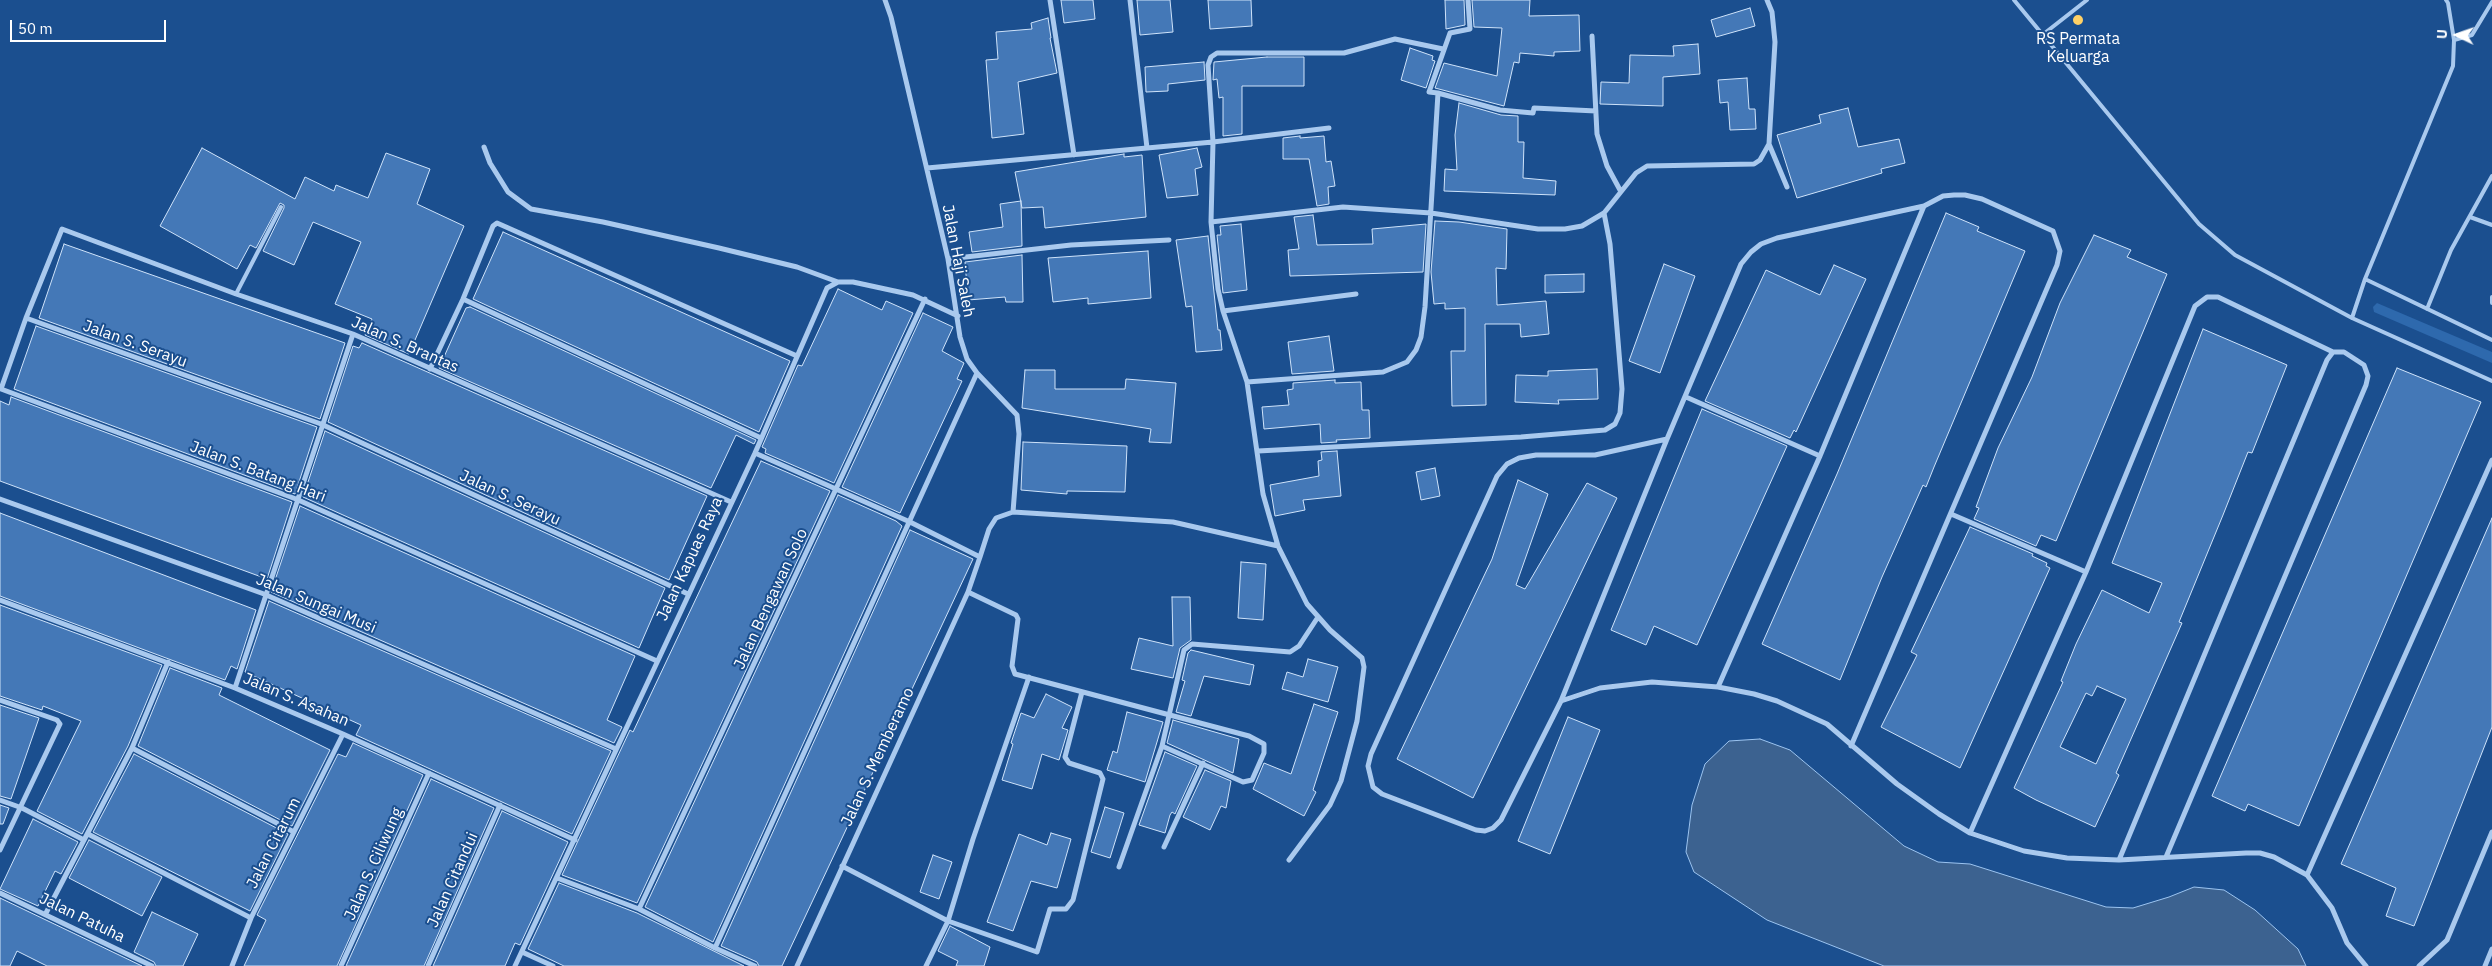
<!DOCTYPE html>
<html>
<head>
<meta charset="utf-8">
<style>
	body { margin:0 }
	#map { position:relative; width:2492px; height:966px; overflow:hidden; background:#1b4f8f; font-family:"IBM Plex Sans",sans-serif }
	canvas { display:block }
	.north { position:absolute; left:2432px; top:10px; width:50px; height:50px; -webkit-text-stroke:4px #1b4f8f; paint-order:stroke; rotate:273deg; font-size:14px; font-weight:700; line-height:20px; text-align:center; color:#fff }
	.north::after { content:''; display:block; margin:auto; width:18px; height:22px; background:#fff; clip-path:polygon(50% 0,100% 100%,50% 72%,0 100%) }
	.scale { position:absolute; left:10px; top:20px; width:156px; height:22px; box-sizing:border-box; border:2px solid #fff; border-top:0; padding-left:6px; font-size:15px; line-height:18px; white-space:nowrap; color:#fff; -webkit-text-stroke:4px #1b4f8f; paint-order:stroke }
</style>
</head>
<body>
<div id="map">
<canvas width="2492" height="966"></canvas>
<div class="north">U</div>
<div class="scale">50 m</div>
</div>
<script>
const context = document.querySelector('canvas').getContext('2d');
context.lineJoin = 'round';
function fill(path, color) { context.fillStyle = color; context.fill(path, 'evenodd'); }
const toPath = rows => new Path2D(rows.map(r => 'M' + r).join(''));
function stroke(path, color, width, dash) { context.strokeStyle = color; context.lineWidth = width; context.lineCap = dash ? 'butt' : 'round'; context.setLineDash(dash || []); context.stroke(path); }
function write(font, color, halo, rows, align = 'center') {
  context.font = font + ' "IBM Plex Sans",sans-serif'; context.lineWidth = 4; context.setLineDash([]); context.textBaseline = 'middle'; context.strokeStyle = halo; context.fillStyle = color; for (const [text, x, y, turn = 0] of rows) {
    context.save(); context.translate(x, y); context.rotate((+turn || 0) * Math.PI / 180); context.textAlign = isNaN(turn) ? turn : align; if (halo) context.strokeText(text, 0, 0); context.fillText(text, 0, 0); context.restore();
  }
}
const green = toPath([
	[2377,303,2492,352,2492,363,2374,312,2373,307]
]);
const water = toPath([
	[1760,739,1790,750,1904,846,1938,862,1970,864,2106,907,2133,908,2169,897,2194,887,2224,890,2255,910,2298,949,2306,966,1884,966,1767,920,1694,872,1686,852,1692,805,1705,764,1729,741,1760,739]
]);
const building = toPath([
	[1061,0,1093,0,1095,19,1064,23,1061,0],
	[1137,0,1170,0,1173,32,1140,35,1137,0],
	[1208,0,1251,0,1252,26,1210,29,1208,0],
	[1445,0,1464,0,1465,25,1446,29,1445,0],
	[1472,0,1530,0,1529,16,1579,15,1580,51,1554,52,1554,56,1520,53,1519,63,1514,62,1504,106,1435,88,1444,63,1497,76,1502,28,1474,27,1472,0],
	[1750,8,1755,26,1716,37,1711,20,1750,8],
	[1048,18,1051,38,1050,38,1057,73,1018,82,1024,134,992,138,986,60,998,59,996,32,1032,29,1031,23,1048,18],
	[1698,44,1700,74,1663,77,1663,106,1600,104,1601,82,1629,83,1630,55,1674,56,1673,46,1698,44],
	[1410,48,1433,56,1432,60,1435,61,1426,88,1401,80,1410,48],
	[1267,57,1304,57,1304,86,1242,86,1242,134,1223,136,1223,97,1219,98,1217,79,1213,80,1214,62,1267,57],
	[1204,62,1205,80,1168,84,1168,91,1146,92,1145,67,1204,62],
	[1747,78,1749,109,1755,109,1756,129,1730,130,1728,102,1720,103,1718,80,1747,78],
	[1459,103,1501,115,1518,116,1518,142,1524,142,1523,178,1556,181,1555,195,1444,191,1445,169,1457,170,1455,135,1459,103],
	[1848,108,1858,147,1899,139,1905,163,1881,169,1882,173,1797,198,1777,135,1821,123,1819,115,1848,108],
	[1300,136,1300,138,1324,136,1326,162,1331,161,1335,186,1328,187,1329,204,1317,206,1309,159,1283,159,1283,138,1300,136],
	[202,148,295,199,305,177,334,191,336,185,368,198,386,153,430,169,417,204,464,226,409,354,365,335,372,319,335,304,361,242,313,222,294,265,263,251,284,208,284,205,280,203,256,248,250,245,237,269,160,226,202,148],
	[1197,148,1202,167,1195,169,1198,195,1167,198,1159,155,1197,148],
	[1124,154,1124,157,1142,155,1146,217,1045,228,1043,207,1022,208,1015,172,1124,154],
	[1021,201,1022,246,972,252,969,232,1003,227,1000,204,1021,201],
	[1946,213,1979,227,1977,231,2025,251,1934,467,1926,487,1923,485,1882,577,1840,680,1762,644,1837,474,1946,213],
	[1313,215,1317,245,1373,244,1372,229,1426,224,1423,272,1290,276,1288,250,1299,249,1294,217,1313,215],
	[1435,221,1459,222,1507,229,1506,269,1496,268,1497,305,1546,301,1549,334,1521,337,1520,324,1485,324,1486,405,1452,406,1451,351,1465,351,1465,308,1445,309,1445,303,1434,304,1431,272,1435,221],
	[1241,224,1247,290,1223,293,1217,235,1221,235,1220,226,1241,224],
	[503,232,790,361,759,432,473,299,503,232],
	[2094,235,2131,250,2127,257,2167,274,2056,541,2041,535,2036,546,1974,519,1979,508,1976,507,1998,448,2032,377,2060,303,2094,235],
	[1208,236,1218,330,1220,330,1222,350,1196,352,1192,306,1186,307,1176,240,1208,236],
	[64,244,345,343,320,419,39,318,64,244],
	[1148,251,1151,298,1088,304,1088,298,1053,302,1048,258,1148,251],
	[1022,255,1023,302,1006,302,1005,297,968,300,965,262,1022,255],
	[1664,264,1695,276,1660,373,1629,361,1664,264],
	[1834,265,1866,279,1796,432,1794,430,1790,438,1705,401,1766,270,1820,295,1834,265],
	[1584,274,1584,292,1545,293,1545,275,1584,274],
	[838,289,882,310,886,301,913,313,834,483,765,453,766,449,762,447,798,365,802,366,838,289],
	[470,307,756,440,754,444,736,435,711,488,439,368,466,308,470,307],
	[923,313,953,327,942,351,964,363,957,379,962,381,900,513,842,487,923,313],
	[36,326,317,427,295,494,14,389,36,326],
	[2203,329,2287,365,2252,453,2248,452,2223,515,2179,622,2182,623,2116,773,2119,775,2095,827,2036,800,2014,788,2063,682,2061,681,2076,644,2102,590,2149,613,2162,583,2112,563,2203,329],
	[2097,686,2126,699,2096,764,2060,747,2086,693,2092,696,2097,686],
	[1329,336,1334,371,1292,374,1288,342,1329,336],
	[362,343,707,496,669,580,328,422,353,346,359,348,362,343],
	[2397,368,2481,402,2299,826,2248,804,2245,811,2212,796,2397,368],
	[1597,369,1598,399,1558,400,1559,404,1515,402,1516,375,1548,376,1548,371,1597,369],
	[1025,370,1055,370,1055,389,1125,389,1126,379,1176,383,1171,443,1149,442,1151,429,1022,408,1025,370],
	[1335,380,1335,383,1361,382,1362,410,1369,410,1370,438,1336,440,1337,442,1321,443,1320,424,1264,429,1262,407,1289,405,1287,390,1293,389,1293,383,1335,380],
	[11,397,292,502,267,579,0,481,0,401,9,405,11,397],
	[1702,409,1787,446,1697,645,1654,626,1646,645,1611,630,1702,409],
	[325,431,665,588,639,648,303,497,325,431],
	[1023,442,1127,446,1125,492,1067,491,1067,494,1021,490,1023,442],
	[1337,451,1341,496,1303,500,1305,510,1275,516,1270,485,1319,476,1318,461,1322,460,1321,452,1337,451],
	[761,461,830,491,637,903,562,875,630,730,633,732,761,461],
	[1435,468,1440,496,1421,500,1416,472,1435,468],
	[1518,480,1548,494,1516,585,1525,589,1587,483,1617,498,1473,798,1397,759,1492,559,1518,480],
	[838,495,896,521,902,526,713,942,645,907,838,495],
	[300,506,635,656,607,720,622,727,614,743,271,592,300,506],
	[0,513,256,610,237,669,231,666,225,680,0,596,0,513],
	[2492,518,2492,727,2414,926,2386,916,2396,888,2341,864,2492,518],
	[1970,527,2033,554,2032,556,2047,563,2046,566,2050,568,1960,768,1881,727,1917,655,1911,652,1970,527],
	[910,530,973,559,782,966,759,966,757,962,721,946,910,530],
	[1241,562,1266,564,1263,620,1238,618,1241,562],
	[1172,597,1190,597,1191,640,1180,648,1173,678,1131,669,1139,638,1173,646,1172,597],
	[269,601,611,751,572,834,356,735,361,725,245,672,269,601],
	[0,605,162,665,128,746,82,834,37,811,81,721,43,706,42,710,0,696,0,605],
	[1191,650,1254,665,1250,685,1204,676,1191,716,1176,712,1185,681,1182,680,1188,653,1191,650],
	[1308,659,1338,667,1328,702,1282,689,1287,672,1303,677,1308,659],
	[170,668,222,688,219,695,330,750,292,826,138,746,170,668],
	[1046,694,1072,707,1062,728,1068,730,1059,760,1042,754,1032,789,1002,780,1013,744,1011,743,1021,713,1034,718,1046,694],
	[1314,704,1338,712,1313,790,1316,792,1304,816,1253,789,1264,763,1291,774,1314,704],
	[0,705,39,718,11,799,0,796,0,705],
	[1127,712,1163,722,1145,782,1107,770,1113,751,1117,753,1127,712],
	[1568,717,1600,730,1550,854,1518,841,1568,717],
	[1173,720,1239,739,1233,773,1167,743,1173,720],
	[353,743,423,775,337,966,244,966,266,920,257,915,338,754,346,757,353,743],
	[1165,752,1197,766,1175,814,1172,812,1170,815,1165,833,1139,825,1165,752],
	[134,754,288,834,250,911,93,832,134,754],
	[1205,770,1231,781,1226,808,1221,806,1210,830,1183,817,1205,770],
	[431,779,494,808,424,966,346,966,431,779],
	[0,805,9,808,3,824,0,824,0,805],
	[1105,807,1124,813,1110,858,1091,852,1105,807],
	[502,811,568,842,520,945,515,943,505,966,433,966,502,811],
	[33,819,78,842,61,874,55,871,38,906,0,889,33,819],
	[1051,833,1071,839,1057,888,1031,881,1013,931,987,922,1019,834,1047,845,1051,833],
	[89,840,162,877,142,916,69,878,89,840],
	[933,855,952,862,939,899,920,892,933,855],
	[559,883,637,913,744,966,564,966,528,949,559,883],
	[0,898,142,966,47,966,17,951,10,966,0,966,0,898],
	[152,912,198,934,183,966,156,966,154,962,134,952,152,912],
	[950,926,990,947,984,966,956,966,958,961,938,951,950,926]
]);
const lane = toPath([
	[2014,0,2199,224,2235,255,2352,318,2492,381],
	[2041,36,2087,0],
	[2454,40,2472,35,2492,2],
	[2470,217,2492,225],
	[2365,279,2492,340],
	[236,294,281,207],
	[2492,297,2492,303],
	[2427,309,2451,250,2492,176],
	[2352,318,2365,279,2453,66,2454,40,2448,3,2446,0]
]);
const street = toPath([
	[885,0,891,17,948,259,960,337,967,359,977,373,1017,415,1019,434,1013,512],
	[1050,0,1074,155],
	[1130,0,1147,148],
	[1592,36,1597,134,1607,166,1620,190],
	[1438,93,1500,110,1533,113,1534,108,1596,111],
	[1769,144,1787,187],
	[484,147,490,163,508,192,531,209,603,222,719,248,797,267,838,282],
	[927,168,1213,142,1329,128],
	[1211,222,1343,207,1431,213,1538,229,1565,229,1582,226,1604,213,1636,173,1647,166,1754,164,1760,160,1769,144,1775,42,1772,12,1767,0],
	[948,259,1071,245,1169,240],
	[463,299,761,438],
	[1223,311,1356,294],
	[26,318,321,424,688,594],
	[430,369,463,299,493,226,497,223,797,356],
	[1247,382,1383,372,1407,362,1416,350,1421,337,1425,307,1438,93,1429,92,1450,33,1470,29,1468,0],
	[1686,397,1820,456],
	[1667,439,1595,455,1536,455,1519,458,1507,464,1497,476,1371,754,1368,766,1373,787,1382,794,1476,830,1485,831,1493,828,1501,820,1561,701,1667,439,1741,264,1751,252,1761,244,1777,238,1924,206,1943,196,1954,195,1965,195,1982,199,2053,231,2060,251,2057,265,1851,746],
	[1258,451,1521,437,1605,430,1615,424,1620,413,1622,389,1610,244,1604,213],
	[755,453,910,522,980,557,989,529,996,518,1013,512,1173,522,1278,546],
	[0,499,264,594,616,749],
	[1951,514,2086,572],
	[968,592,1016,615,1018,619,1012,666,1015,674,1249,736,1264,744,1264,753,1252,780,1243,782,1162,746],
	[0,600,235,688,343,734,575,840],
	[657,661,296,499,1,389,26,318,62,229,236,294,353,334,731,502],
	[1718,687,1820,456,1924,206],
	[235,688,353,334],
	[0,700,57,720,60,724,0,850],
	[1561,701,1600,688,1652,682,1718,687,1754,694,1777,701,1827,724,1897,784,1939,814,1970,833,2024,851,2067,858,2119,860,2246,853,2260,853,2274,857,2307,875,2332,908,2347,943,2366,966],
	[132,748,294,832],
	[0,800,22,808,84,840],
	[1970,833,2086,572,2195,306,2207,297,2218,297,2333,352],
	[88,834,251,918],
	[1164,847,1203,763],
	[1289,860,1330,805,1341,781,1357,721,1364,667,1362,658,1330,630,1307,604,1278,546,1269,515,1263,494,1247,382,1223,311,1218,289,1211,222,1213,142,1208,65,1211,57,1217,53,1344,53,1395,39,1443,49],
	[2119,860,2327,360,2333,352,2344,352,2364,365,2368,376,2366,385,2166,857],
	[842,866,948,921,1037,952,1050,909,1066,909,1073,900,1103,779,1100,773,1069,763,1065,757,1082,692],
	[1119,867,1162,746,1184,650,1192,644,1290,652,1299,646,1318,617],
	[2307,875,2492,460],
	[557,878,639,909,715,948,755,966],
	[0,893,152,966],
	[639,909,925,299],
	[46,913,132,748,168,662],
	[715,948,977,373],
	[522,952,553,966],
	[232,966,251,918,343,734],
	[341,966,429,773],
	[428,966,500,805],
	[515,966,755,453,827,288,838,282,853,282,913,295,958,316],
	[797,966,968,592,980,557],
	[926,966,948,921,973,839,1029,677],
	[2419,966,2447,940,2492,832],
	[2485,966,2492,949]
]);
const markers = [
	[2078,20,6,"#ffd166"]
];
const poiNames = [
	["RS Permata",2078,39],
	["Keluarga",2078,57]
];
const streetNames = [
	["Jalan Haji Saleh",958,261,79],
	["Jalan S. Serayu",135,344,20],
	["Jalan S. Brantas",405,345,24],
	["Jalan S. Batang Hari",258,472,21],
	["Jalan S. Serayu",510,498,25],
	["Jalan Kapuas Raya",690,559,-65],
	["Jalan Bengawan Solo",771,599,-65],
	["Jalan Sungai Musi",316,604,23],
	["Jalan S. Asahan",296,700,23],
	["Jalan S. Memberamo",878,757,-65],
	["Jalan Citarum",274,843,-63],
	["Jalan S. Ciliwung",374,864,-66],
	["Jalan Citandui",453,880,-66],
	["Jalan Patuha",82,918,26]
];
fill(green, '#2e69ad');
fill(water, '#3c6290');
stroke(water, '#9cc4f0', 1);
fill(building, '#4478b7');
stroke(building, '#cfe3fa', 1);
stroke(lane, '#a9c9ee', 4);
stroke(street, '#a9c9ee', 5);
for (const [x, y, r, color] of markers) { const dot = new Path2D(); dot.arc(x, y, r, 0, 2 * Math.PI); context.fillStyle = color; context.fill(dot); stroke(dot, '#1b4f8f', 2); }
write('16px', '#fff', '#1b4f8f', poiNames);
write('16px', '#fff', '#1b4f8f', streetNames);
</script>
</body>
</html>
